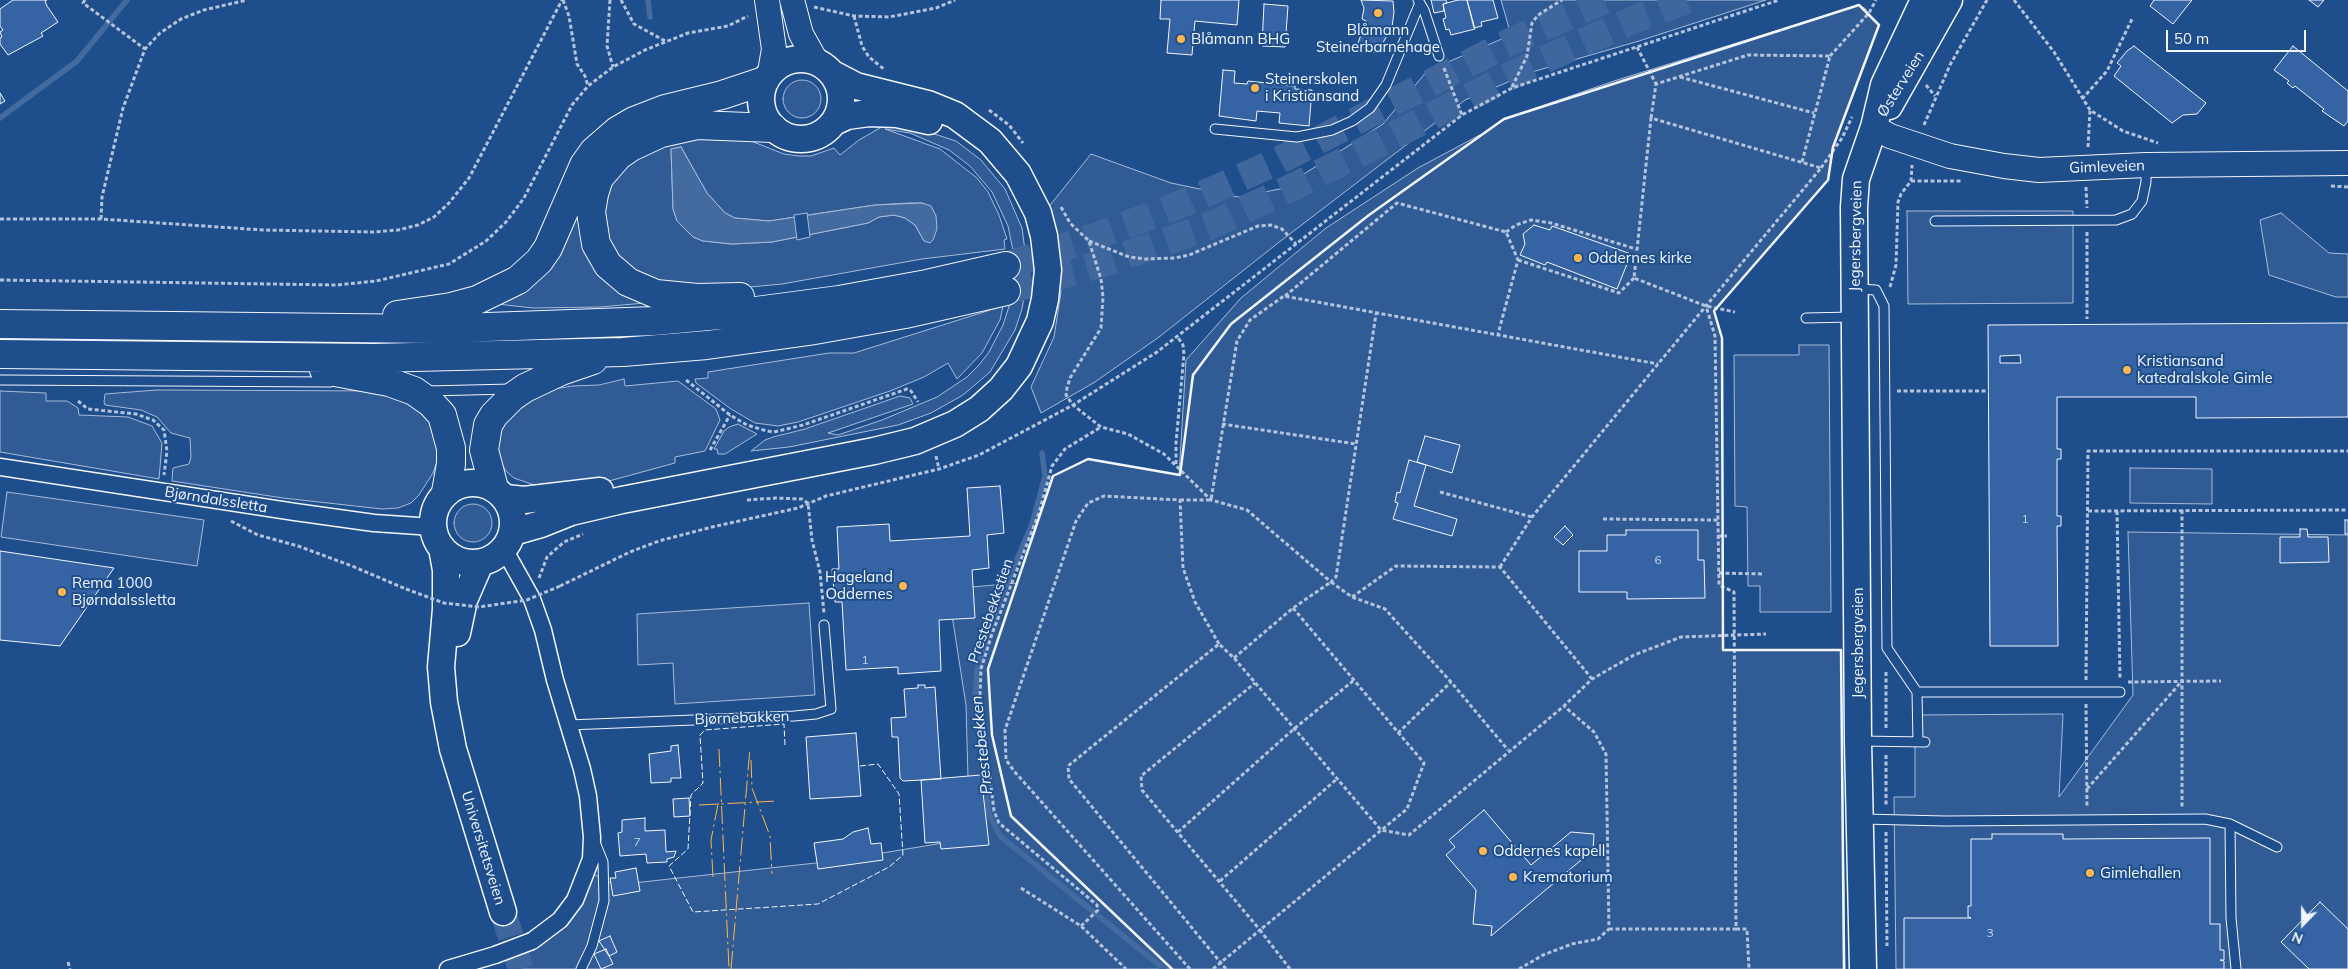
<!DOCTYPE html>
<html>
<head>
<meta charset="utf-8">
<style>
	body { margin:0 }
	#map { position:relative; width:2348px; height:969px; overflow:hidden; background:#1f4e8c; font-family:Mulish,sans-serif }
	canvas { display:block }
	.north { position:absolute; left:2278px; top:899px; width:50px; height:50px; -webkit-text-stroke:4px #1f4e8c; paint-order:stroke; rotate:202deg; font-size:14px; font-weight:700; line-height:20px; text-align:center; color:#f2f6ff }
	.north::after { content:''; display:block; margin:auto; width:18px; height:22px; background:#f2f6ff; clip-path:polygon(50% 0,100% 100%,50% 72%,0 100%) }
	.scale { position:absolute; left:2166px; top:30px; width:140px; height:22px; box-sizing:border-box; border:2px solid #f2f6ff; border-top:0; padding-left:6px; font-size:15px; line-height:18px; white-space:nowrap; color:#f2f6ff; -webkit-text-stroke:4px #1f4e8c; paint-order:stroke }
</style>
</head>
<body>
<div id="map">
<canvas width="2348" height="969"></canvas>
<div class="north">N</div>
<div class="scale">50 m</div>
</div>
<script>
const context = document.querySelector('canvas').getContext('2d');
context.lineJoin = 'round';
function fill(path, color) { context.fillStyle = color; context.fill(path, 'evenodd'); }
const toPath = rows => new Path2D(rows.map(r => 'M' + r).join(''));
function stroke(path, color, width, dash) { context.strokeStyle = color; context.lineWidth = width; context.lineCap = dash ? 'butt' : 'round'; context.setLineDash(dash || []); context.stroke(path); }
function write(font, color, halo, rows, align = 'center') {
  context.font = font + ' Mulish,sans-serif'; context.lineWidth = 4; context.setLineDash([]); context.textBaseline = 'middle'; context.strokeStyle = halo; context.fillStyle = color; for (const [text, x, y, turn = 0] of rows) {
    context.save(); context.translate(x, y); context.rotate((+turn || 0) * Math.PI / 180); context.textAlign = isNaN(turn) ? turn : align; if (halo) context.strokeText(text, 0, 0); context.fillText(text, 0, 0); context.restore();
  }
}
const built = toPath([
	[1501,0,1766,0,1639,41,1532,72,1465,100,1278,243,1159,337,1095,382,1041,413,1031,387,1054,337,1061,292,1047,209,1091,154,1171,183,1238,197,1280,189,1383,124,1427,71,1511,35,1501,0],
	[1859,5,1866,9,1866,12,1879,25,1833,147,1828,180,1714,311,1722,338,1723,650,1841,650,1845,969,522,969,512,956,575,893,587,871,615,885,834,861,943,843,969,815,966,705,949,596,927,591,1017,583,1053,476,1088,459,1179,475,1186,360,1241,298,1326,228,1418,168,1489,130,1504,119,1614,81,1859,5],
	'783 99a19 19 0 1 1 38 0a19 19 0 1 1-38 0Z',
	[885,125,919,129,956,141,981,160,1005,189,1022,228,1028,273,1022,309,1015,330,990,372,963,395,931,413,898,425,789,447,751,451,765,440,773,437,805,429,900,396,910,398,913,404,828,433,838,435,882,420,937,397,967,377,979,365,989,352,1003,325,1013,294,1015,279,1015,260,1008,226,992,192,970,166,949,150,910,133,885,129,940,149,977,178,988,192,999,215,1007,239,1004,240,1005,249,922,259,782,284,717,290,687,288,635,276,610,252,602,207,606,190,627,163,688,136,751,141,784,154,799,156,811,156,834,148,840,155,859,140,885,125],
	[681,147,707,193,725,213,735,218,769,221,875,205,909,203,922,203,931,207,936,216,924,241,915,225,905,218,894,215,879,217,868,223,772,242,732,244,703,241,693,237,677,221,673,209,671,149,681,147],
	[574,208,645,303,600,307,533,308,497,304,574,208],
	[1907,211,2073,211,2073,303,1908,304,1907,211],
	[2281,213,2329,253,2348,254,2348,297,2336,297,2269,275,2260,220,2281,213],
	[1003,306,1000,320,982,353,957,379,948,363,924,377,890,391,798,422,778,426,755,423,731,409,696,383,695,379,708,378,708,372,829,353,854,353,1003,306],
	[1799,345,1829,345,1831,612,1760,612,1760,586,1748,586,1747,507,1735,506,1734,355,1799,355,1799,345],
	[624,379,625,386,678,381,716,409,720,420,705,451,675,457,675,463,598,484,540,487,514,478,506,471,500,461,497,450,502,425,521,404,549,390,572,386,599,385,624,379],
	[157,390,386,391,424,411,439,438,438,458,433,473,419,495,411,503,398,508,382,509,283,498,172,481,173,468,189,464,191,457,190,438,171,433,157,417,141,410,105,405,104,402,105,394,157,390],
	[0,391,46,393,46,401,67,401,78,408,79,415,128,417,152,426,162,443,159,479,0,452,0,391],
	[738,424,757,434,725,454,718,454,717,449,714,449,724,431,729,427,738,424],
	[2130,468,2212,469,2212,504,2130,503,2130,468],
	[7,492,204,520,197,566,1,537,7,492],
	'454 523a19 19 0 1 1 38 0a19 19 0 1 1-38 0Z',
	[2128,532,2348,535,2348,969,1896,969,1894,797,1915,797,1915,715,2063,714,2059,797,2133,695,2128,532],
	[809,603,815,695,675,704,673,663,638,665,637,614,809,603]
]);
const water = toPath([
	[681,147,707,193,725,213,735,218,769,221,875,205,922,203,931,206,936,216,937,229,933,240,930,243,924,241,915,225,905,218,894,215,879,217,868,223,772,242,732,244,703,241,693,237,677,221,673,209,671,149,681,147]
]);
const pier = toPath([
	[807,213,810,237,797,240,794,215,807,213]
]);
const stream = toPath([
	[648,0,650,17],
	[0,118,77,61,127,0],
	[1042,453,1045,476,1032,524,1000,599,977,670,975,700,989,814,1000,836,1164,969]
]);
const building = toPath([
	[13,0,47,0,45,1,47,6,58,22,41,33,43,36,8,55,0,44,0,38,2,37,0,32,3,30,0,26,0,9,13,0],
	[1161,0,1239,0,1237,25,1195,21,1192,55,1167,53,1170,19,1160,19,1161,0],
	[1361,0,1393,1,1394,12,1392,27,1377,53,1366,50,1358,43,1366,21,1362,19,1364,8,1361,0],
	[1431,0,1446,0,1447,3,1443,4,1444,11,1434,13,1431,0],
	[1458,0,1467,0,1475,29,1451,35,1449,29,1446,30,1443,19,1446,18,1443,4,1458,0],
	[1467,0,1493,0,1498,18,1481,22,1482,26,1474,28,1467,0],
	[2154,0,2192,0,2173,24,2150,6,2154,0],
	[2309,0,2324,0,2318,7,2309,0],
	[1264,4,1288,6,1285,47,1262,46,1264,4],
	[2134,46,2206,103,2197,114,2183,115,2172,123,2114,76,2121,66,2117,63,2127,51,2134,46],
	[2293,46,2348,91,2348,121,2344,126,2322,111,2324,109,2295,86,2293,88,2287,83,2289,81,2274,70,2293,46],
	[1223,70,1235,71,1234,83,1247,84,1248,81,1295,86,1295,89,1312,90,1309,126,1279,123,1280,113,1257,111,1256,121,1219,116,1223,70],
	[0,93,5,101,0,104,0,93],
	[1534,225,1550,230,1552,226,1631,254,1617,289,1547,262,1545,265,1520,255,1525,244,1523,234,1534,225],
	[2348,323,2348,417,2196,418,2196,397,2057,397,2057,449,2061,449,2061,459,2057,459,2057,516,2061,516,2061,526,2057,526,2058,646,1990,646,1988,325,2348,323],
	[2020,355,2021,363,2000,363,2000,356,2020,355],
	[1425,436,1460,445,1452,473,1417,462,1425,436],
	[1409,460,1426,465,1414,506,1457,519,1452,536,1393,519,1398,503,1395,502,1397,492,1400,493,1409,460],
	[1000,486,1004,533,987,535,989,568,972,570,975,618,939,620,941,671,898,674,898,667,846,670,842,602,835,602,832,569,839,569,837,527,889,524,890,541,970,536,967,488,1000,486],
	[2345,520,2348,520,2348,534,2345,534,2345,520],
	[1565,526,1573,535,1563,545,1554,537,1565,526],
	[2300,529,2307,529,2308,537,2328,537,2329,562,2280,563,2280,537,2300,537,2300,529],
	[1626,530,1698,530,1698,560,1704,560,1705,598,1627,599,1627,592,1579,592,1579,551,1607,551,1607,535,1626,535,1626,530],
	[0,551,114,568,60,646,0,640,0,551],
	[918,685,925,685,925,688,935,687,941,779,903,781,900,778,898,737,892,737,891,718,906,717,904,689,918,688,918,685],
	[856,733,861,796,810,799,806,737,856,733],
	[678,745,681,778,671,778,671,782,651,783,649,754,671,751,671,746,678,745],
	[981,775,989,845,941,849,940,842,925,843,921,780,981,775],
	[689,798,690,816,674,817,673,799,689,798],
	[1484,810,1531,865,1571,832,1594,834,1593,850,1491,936,1492,926,1473,924,1476,890,1446,855,1455,847,1449,840,1484,810],
	[645,818,645,831,665,830,666,852,676,851,674,857,667,859,667,862,647,863,646,854,620,856,618,833,622,832,622,820,645,818],
	[868,828,871,844,881,843,883,860,818,869,814,843,843,839,853,832,868,828],
	[1992,834,2063,834,2063,839,2210,838,2210,924,2220,924,2220,950,2224,950,2224,960,2220,960,2224,961,2224,969,1904,969,1904,918,1971,918,1968,917,1968,906,1971,906,1971,839,1992,839,1992,834],
	[636,868,640,891,613,896,610,878,616,878,615,872,636,868],
	[2320,902,2348,929,2348,969,2309,969,2281,942,2320,902],
	[610,936,617,952,609,956,599,941,610,936],
	[606,949,613,964,601,969,594,954,606,949]
]);
const primaryTunnel = toPath([
	[503,912,521,969]
]);
const highwayTunnel = toPath([
	[1006,266,1089,239,1189,201,1278,161,1512,41,1604,0],
	[1006,291,1104,263,1207,227,1297,185,1530,66,1633,20,1687,0]
]);
const path = toPath([
	[85,0,83,3,145,49],
	[563,0,569,16,577,64,585,76,588,86],
	[610,0,607,46,613,67],
	[621,0,634,24,665,41],
	[2014,0,2054,52,2090,110,2123,131,2158,143],
	[814,7,854,16,889,17,936,8,955,0],
	[854,16,862,46,869,57,885,70],
	[1637,47,1656,84],
	[1830,56,1869,13,1876,0],
	[1444,68,1462,115],
	[1680,77,1814,113],
	[1926,85,1935,96],
	[1512,87,1527,56,1532,23,1538,15,1562,0],
	[2082,99,2107,71,2133,17],
	[989,110,1009,125,1023,143],
	[1651,118,1656,84,1748,55,1830,56,1802,162],
	[1924,125,1950,65,1987,0],
	[2088,147,2090,111],
	[1821,168,1842,138,1852,117],
	[1911,181,1963,181],
	[2331,186,2348,187],
	[2086,187,2087,208],
	[1061,207,1070,223,1089,241,1101,279,1103,297,1101,328,1070,378,1067,388,1066,395,1073,405,1101,427,1128,434,1164,454,1211,500,1247,510,1331,582,1336,577,1376,314],
	[0,219,101,219,263,230,373,232,398,230,418,225,434,217,449,203,469,178,562,0],
	[101,219,102,197,123,108,145,49,160,33,181,19,204,10,247,0],
	[1506,232,1516,225,1531,220,1551,223,1636,249],
	[2087,232,2087,319],
	[1089,241,1129,257,1145,259,1175,258,1189,255,1258,226,1271,225,1282,229,1296,244],
	[1518,260,1619,293,1634,278],
	[0,280,337,285,376,281,449,264,486,241,506,222,524,198,572,105,588,86,613,67,645,50,688,33,728,26,748,16],
	[1890,287,1896,265,1898,202,1901,194,1911,181,1912,165],
	[1285,296,1397,203,1506,232,1518,260,1498,334],
	[686,380,730,415,747,425,767,431,774,432,803,425,907,389,911,391,918,402],
	[1897,391,1989,391],
	[78,401,88,409,136,414,153,420,164,430,167,451,164,475],
	[1222,424,1356,444],
	[710,450,730,415],
	[936,456,939,469],
	[1176,464,1176,443,1184,354,1183,345,1177,336],
	[1440,492,1532,517],
	[747,500,776,498,802,499,808,503,812,540,820,572,824,613],
	[1180,500,1211,500,1237,341,1250,320,1284,296,1658,364],
	[2182,510,2182,807],
	[2088,511,2348,510],
	[2117,511,2120,680],
	[1603,519,1718,520],
	[231,521,258,535,298,546,352,566,406,589],
	[1718,536,1727,536],
	[1500,567,1532,517,1658,364,1706,306,1821,168,1651,118,1634,278,1706,306,1735,312],
	[1719,573,1764,574],
	[539,578,547,557,564,542,583,534],
	[560,586,630,552,659,541,712,527,798,508,826,496,939,469,979,455,1073,405,1157,352,1462,115,1512,88,1779,0],
	[1352,597,1396,566,1500,567,1592,679],
	[1234,658,1293,608,1331,582,1352,597,1385,609,1451,682,1508,750],
	[2086,680,2088,451,2348,451],
	[2128,682,2221,681],
	[2086,704,2087,808],
	[1886,728,1886,672],
	[1398,733,1451,682],
	[1886,755,1886,806],
	[2087,789,2182,681],
	[1178,832,1295,728,1353,681],
	[1886,832,1887,946],
	[1220,881,1338,778],
	[1021,888,1081,926,1126,969],
	[1081,926,1098,910,1097,905,999,823,994,811,980,695,981,669,992,634,1039,513,1052,466,1065,449,1101,427],
	[1609,929,1736,929,1734,592,1719,585,1715,336,1706,306],
	[1736,929,1747,929,1749,969],
	[68,962,70,969],
	[1190,969,1014,771,1006,760,1005,730,1076,521,1088,503,1104,496,1180,500,1183,568,1195,602,1219,644],
	[1213,969,1260,930,1142,790,1141,776,1255,683],
	[1226,969,1069,779,1068,766,1219,644,1234,658,1381,830,1409,835,1564,706,1592,679,1634,655,1681,637,1766,634],
	[1290,969,1260,930,1407,809,1424,763,1293,608],
	[1519,969,1543,955,1572,944,1598,939,1609,929,1606,754,1594,732,1564,706]
]);
const lane = toPath([
	[1418,0,1424,10,1439,56],
	[1215,129,1297,137,1332,130,1352,121,1370,108,1386,85,1419,5],
	[1935,221,2116,220,2132,214,2142,201,2146,182,2146,165],
	[1857,289,1876,290,1884,306,1887,648,1917,692],
	[1806,318,1852,317],
	[0,380,330,382],
	[427,391,511,389],
	[568,725,794,716,816,714,831,709,824,625],
	[1861,741,1925,742],
	[1918,742,1917,692,2120,692],
	[1863,819,1945,821,2205,819,2230,824,2277,847],
	[2230,824,2231,918,2236,969],
	[581,969,592,946,604,901,603,862,595,842]
]);
const street = toPath([
	[0,467,295,512,374,523,433,527],
	[504,549,532,599,543,630,555,680,582,769,588,796,592,837,591,859,575,900,560,920,532,941],
	[448,969,495,955]
]);
const secondary = toPath([
	[767,0,774,49,770,72],
	[792,0,801,34,816,61],
	[1874,127,1890,136,1950,156,2004,166,2039,170,2146,165,2348,163]
]);
const primary = toPath([
	'761 99a40 40 0 1 1 80 0a40 40 0 1 1-80 0Z',
	[1889,106,1949,0],
	[834,122,847,116,869,113,897,114,929,121],
	'433 523a40 40 0 1 1 80 0a40 40 0 1 1-80 0Z',
	[505,498,524,500,600,491],
	[513,532,541,524,571,512,622,500,874,451,915,441,955,424,979,409,1001,389,1019,366,1040,321,1045,299,1048,270,1044,236,1038,213,1018,174,990,141,955,115,928,104,856,86,833,74],
	[442,548,446,570,446,609,441,667,444,702,453,749,503,912],
	[457,633,464,600,480,563],
	[1863,969,1858,741,1854,207,1856,179,1874,127,1884,85,1924,0]
]);
const highway = toPath([
	[740,297,697,298,656,294,628,282,608,265,596,244,591,212,594,194,599,178,618,156,631,147,661,133,697,125,773,128],
	[397,315,451,307,477,300,518,280,539,261,548,248,584,165,594,151,617,131,634,121,665,109,722,95,764,81],
	[0,324,432,329,654,321,741,313,839,300,927,284,1006,266],
	[0,354,373,358,623,352,707,345,809,331,905,314,1006,291],
	[324,370,389,382,414,391,431,403,442,415,451,448,451,464,446,492],
	[494,488,484,450,488,425,494,415,512,397,525,388,561,371,593,360]
]);
const pathBridge = toPath([
	[406,589,444,603,479,607,527,600,560,586]
]);
const streetBridge = toPath([
	[495,955,532,941]
]);
const fence = toPath([
	[785,745,784,724,705,730,700,735,703,783,691,795,688,849,669,866,693,912,818,904,889,867,903,855,899,794,878,764,860,766]
]);
const wall = toPath([
	[1172,969,1011,816,992,735,988,669,1053,476,1088,459,1180,475,1193,375,1231,324,1369,215,1504,119,1859,5,1879,25,1833,147,1828,180,1714,311,1722,338,1723,650,1841,650,1844,969]
]);
const power = toPath([
	[719,749,729,969],
	[751,760,752,788,770,836,772,874],
	[699,805,777,801],
	[713,877,711,840,719,799],
	[731,969,750,748]
]);
const markers = [
	[1378,13,5,"#ffb74d"],
	[1181,39,5,"#ffb74d"],
	[1255,88,5,"#ffb74d"],
	[1578,258,5,"#ffb74d"],
	[2127,370,5,"#ffb74d"],
	[903,586,5,"#ffb74d"],
	[62,592,5,"#ffb74d"],
	[1483,851,5,"#ffb74d"],
	[2090,873,5,"#ffb74d"],
	[1513,877,5,"#ffb74d"]
];
const numberNames = [
	["1",2025,519],
	["6",1658,560],
	["1",865,660],
	["7",637,842],
	["3",1990,933]
];
const poiNames = [
	["Blåmann",1378,30,"center"],
	["Steinerbarnehage",1378,47,"center"],
	["Blåmann BHG",1191,39],
	["Steinerskolen",1265,79],
	["i Kristiansand",1265,96],
	["Oddernes kirke",1588,258],
	["Kristiansand",2137,361],
	["katedralskole Gimle",2137,378],
	["Hageland",893,577,"right"],
	["Oddernes",893,594,"right"],
	["Rema 1000",72,583],
	["Bjørndalssletta",72,600],
	["Oddernes kapell",1493,851],
	["Gimlehallen",2100,873],
	["Krematorium",1523,877]
];
const streetNames = [
	["Østerveien",1901,84,-58],
	["Gimleveien",2107,167,-2],
	["Jegersbergveien",1856,236,-89],
	["Bjørndalssletta",216,500,9],
	["Prestebekkstien",991,611,-71],
	["Jegersbergveien",1858,643,-90],
	["Bjørnebakken",742,718,-2],
	["Universitetsveien",483,848,73]
];
const waterNames = [
	["Prestebekken",982,745,-96]
];
fill(built, '#305b95');
stroke(built, '#a8bbd7', 1);
fill(water, '#446ba0');
stroke(water, '#a8bbd7', 1);
fill(pier, '#1f4e8c');
stroke(pier, '#a8bbd7', 1);
stroke(stream, '#446ba0', 5.5);
fill(building, '#3563a3');
stroke(building, '#f2f6ff', 1);
stroke(primaryTunnel, '#3f679d', 26, [26, 13]);
stroke(highwayTunnel, '#3f679d', 28, [28, 14]);
stroke(lane, '#f2f6ff', 11);
stroke(street, '#f2f6ff', 19);
stroke(secondary, '#f2f6ff', 26);
stroke(primary, '#f2f6ff', 29);
stroke(highway, '#f2f6ff', 30);
stroke(path, '#b3c4dc', 3, [4, 2.5]);
stroke(lane, '#1f4e8c', 9);
stroke(street, '#1f4e8c', 16);
stroke(secondary, '#1f4e8c', 24);
stroke(primary, '#1f4e8c', 26);
stroke(highway, '#1f4e8c', 28);
stroke(streetBridge, '#f2f6ff', 19, []);
stroke(pathBridge, '#b3c4dc', 3, [4, 2.5]);
stroke(streetBridge, '#1f4e8c', 16);
stroke(fence, '#f2f6ff', 1, [6, 2.5]);
stroke(wall, '#f2f6ff', 2.5);
stroke(power, '#ffb74d', 1, [18, 4, 2.5, 4]);
for (const [x, y, r, color] of markers) { const dot = new Path2D(); dot.arc(x, y, r, 0, 2 * Math.PI); context.fillStyle = color; context.fill(dot); stroke(dot, '#1f4e8c', 2); }
write('12px', '#c3d1e8', null, numberNames);
write('15px', '#f2f6ff', '#1f4e8c', poiNames, 'left');
write('15px', '#f2f6ff', '#1f4e8c', streetNames);
write('italic 16px', '#f2f6ff', '#1f4e8c', waterNames);
</script>
</body>
</html>
